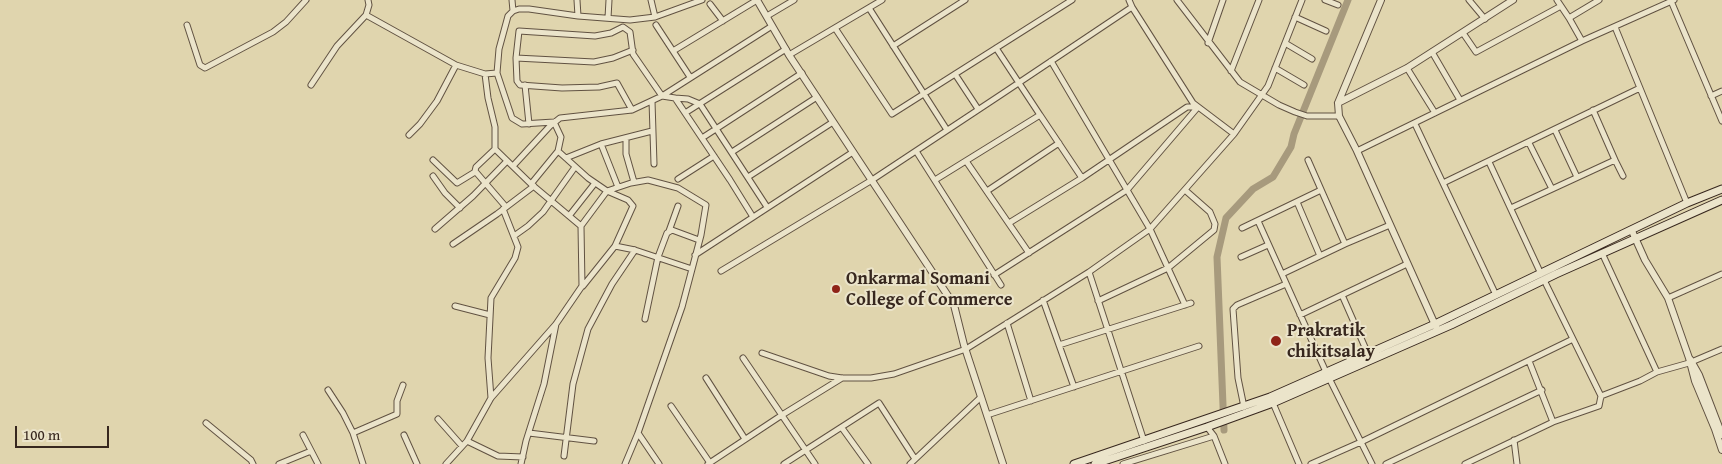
<!DOCTYPE html>
<html>
<head>
<meta charset="utf-8">
<style>
	body { margin:0 }
	#map { position:relative; width:1722px; height:464px; overflow:hidden; background:#e0d5ae; font-family:"Gentium Book Plus",serif }
	canvas { display:block }
	.scale { position:absolute; left:15px; top:426px; width:94px; height:22px; box-sizing:border-box; border:2px solid #37271e; border-top:0; padding-left:6px; font-size:15px; line-height:18px; white-space:nowrap; color:#37271e; -webkit-text-stroke:4px #ebe4ca; paint-order:stroke }
</style>
</head>
<body>
<div id="map">
<canvas width="1722" height="464"></canvas>
<div class="scale">100 m</div>
</div>
<script>
const context = document.querySelector('canvas').getContext('2d');
context.lineJoin = 'round';
const toPath = rows => new Path2D(rows.map(r => 'M' + r).join(''));
function stroke(path, color, width, dash) { context.strokeStyle = color; context.lineWidth = width; context.lineCap = dash ? 'butt' : 'round'; context.setLineDash(dash || []); context.stroke(path); }
function write(font, color, halo, rows, align = 'center') {
  context.font = font + ' "Gentium Book Plus",serif'; context.lineWidth = 4; context.setLineDash([]); context.textBaseline = 'middle'; context.strokeStyle = halo; context.fillStyle = color; for (const [text, x, y, turn = 0] of rows) {
    context.save(); context.translate(x, y); context.rotate((+turn || 0) * Math.PI / 180); context.textAlign = isNaN(turn) ? turn : align; if (halo) context.strokeText(text, 0, 0); context.fillText(text, 0, 0); context.restore();
  }
}
const canal = toPath([
	[1224,430,1217,257,1226,218,1253,189,1273,177,1291,147,1294,134,1348,0]
]);
const minor = toPath([
	[512,0,513,11],
	[577,0,578,16],
	[651,0,655,17],
	[1129,0,1132,7],
	[1177,0,1240,82,1279,105,1295,112,1307,116,1339,116],
	[1325,0,1338,5],
	[1469,0,1485,19],
	[1557,0,1569,18],
	[1671,1,1722,121],
	[710,4,723,21],
	[869,8,947,130],
	[366,15,456,65,485,74,497,73],
	[767,16,794,0],
	[1295,17,1326,31],
	[608,18,609,0],
	[187,25,200,65,205,68,273,32,286,22,306,0],
	[656,25,690,77],
	[1615,27,1687,203],
	[835,28,892,114,1072,0],
	[1463,33,1476,52,1561,6],
	[1582,41,1569,18,1599,0],
	[1208,43,1223,0],
	[1285,43,1312,59],
	[893,46,965,0],
	[996,48,1040,115],
	[673,51,757,0],
	[1432,52,1460,100],
	[789,55,882,0],
	[516,58,594,62,613,58,633,50],
	[1275,68,1304,85],
	[1407,68,1435,113],
	[1231,71,1259,0],
	[485,74,488,98,495,127,495,149,531,184,581,226],
	[955,74,978,109],
	[311,85,337,46,366,15,369,5,368,0],
	[525,85,529,124],
	[1711,96,1722,91],
	[675,98,688,99,700,104,767,207],
	[652,101,654,164],
	[632,110,617,83,599,87,562,88,520,85,517,81,516,58,519,31,595,36,611,33,623,27,630,32,633,54,662,96,675,98,730,180,753,217],
	[685,113,786,49],
	[1415,124,1496,295],
	[1555,130,1577,177],
	[1234,134,1268,86,1302,0],
	[409,135,420,124,437,101,456,65],
	[626,138,626,154,634,182],
	[702,138,802,73],
	[1529,143,1552,189],
	[601,144,618,187],
	[495,149,476,167,475,171,506,207],
	[558,151,588,178,607,191,628,200,633,206,615,246,583,286],
	[916,151,1001,285],
	[1357,151,1582,41,1674,0],
	[732,152,817,97],
	[566,158,601,144,652,131],
	[433,160,457,183,475,172],
	[1308,160,1345,244,1390,225],
	[1615,160,1623,176],
	[966,161,1029,253],
	[1489,162,1541,274],
	[513,166,550,126,560,118,632,110,662,96,772,26],
	[433,176,445,193,460,208],
	[748,177,833,122],
	[678,179,714,156],
	[935,180,1040,115,1082,178,1187,107,1198,107],
	[1443,183,1640,88],
	[531,184,558,151,561,137,554,122,522,124,512,118,497,73,499,49,508,16,513,11,519,9,529,9,578,16,630,20,655,17,702,0],
	[987,191,1059,143],
	[1297,202,1320,256],
	[1511,208,1615,160,1593,110],
	[569,216,595,183],
	[1258,221,1326,372],
	[1009,223,1082,178],
	[1242,228,1321,190],
	[435,229,473,196,507,161],
	[669,231,678,206],
	[514,236,528,226,543,212,575,167],
	[453,244,497,214,534,186],
	[615,246,635,250,692,269],
	[1602,253,1657,372],
	[695,255,853,152],
	[1241,257,1268,245],
	[721,271,872,180,1002,94,1132,7,1193,103,1234,134,1150,229,1051,61],
	[1089,272,1150,229,1185,305],
	[1282,274,1345,244],
	[994,275,1127,190,1198,107],
	[1544,280,1601,396],
	[1342,295,1368,354],
	[1668,298,1722,274],
	[1043,300,1074,387],
	[1098,301,1168,268,1214,230,1215,224,1210,212,1185,190],
	[455,306,490,315],
	[1300,315,1407,264],
	[645,319,658,257,667,233,672,230,699,240],
	[1007,323,1031,401],
	[1059,345,1191,303],
	[762,353,829,376,842,378,871,378,894,374,966,349,1089,272,1144,441],
	[743,358,815,464],
	[1529,361,1553,422],
	[706,378,745,439],
	[1329,378,1372,464],
	[328,390,343,413,353,433],
	[491,398,488,358,491,298,515,258,518,247,503,209],
	[1273,403,1299,464],
	[671,406,710,463],
	[1244,407,1238,378,1233,309,1237,305,1286,284],
	[987,415,1199,346],
	[438,419,462,446],
	[206,423,251,460,253,464],
	[1207,427,1214,436,1225,464],
	[842,428,868,464],
	[529,433,594,441],
	[638,433,659,464],
	[303,435,318,464],
	[404,435,417,464],
	[1514,440,1517,464],
	[467,441,498,456,523,457],
	[564,456,573,384,588,329,612,284,635,250],
	[279,464,311,451],
	[363,464,353,433,397,414,397,401,403,385],
	[446,464,467,441,491,398,556,324,582,286,581,226,607,191,631,183,648,180,678,188,706,205,701,235,682,307,638,433,625,464],
	[521,464,526,441,544,384,556,324],
	[708,464,782,415,842,378],
	[784,464,879,403,915,459],
	[910,464,981,397],
	[1123,464,1214,436],
	[1311,464,1361,442,1573,339],
	[1386,464,1542,390],
	[1465,464,1553,422,1599,406,1601,396,1640,381,1657,372,1689,363,1722,349]
]);
const tertiary = toPath([
	[757,0,789,55,954,305,964,345,1003,464],
	[1381,0,1338,103,1339,116,1357,151,1436,327],
	[1338,103,1407,68,1513,0],
	[1632,231,1645,260,1668,298,1689,358,1695,381,1715,429,1722,450],
	[1690,359,1699,375,1722,435]
]);
const secondary = toPath([
	[1074,464,1270,397,1435,324,1687,203,1722,189],
	[1095,464,1207,427,1273,403,1451,325,1556,274,1722,200]
]);
const markers = [
	[836,289,5,"#8f2418"],
	[1276,341,6,"#8f2418"]
];
const poiNames = [
	["Onkarmal Somani",846,279],
	["College of Commerce",846,300],
	["Prakratik",1287,331],
	["chikitsalay",1287,352]
];
stroke(canal, '#a79a7d', 7);
stroke(minor, '#615242', 7);
stroke(tertiary, '#615242', 8);
stroke(secondary, '#37271e', 9);
stroke(minor, '#ebe4ca', 5);
stroke(tertiary, '#ebe4ca', 6);
stroke(secondary, '#ebe4ca', 7);
for (const [x, y, r, color] of markers) { const dot = new Path2D(); dot.arc(x, y, r, 0, 2 * Math.PI); context.fillStyle = color; context.fill(dot); stroke(dot, '#ebe4ca', 2); }
write('bold 18px', '#37271e', '#ebe4ca', poiNames, 'left');
</script>
</body>
</html>
